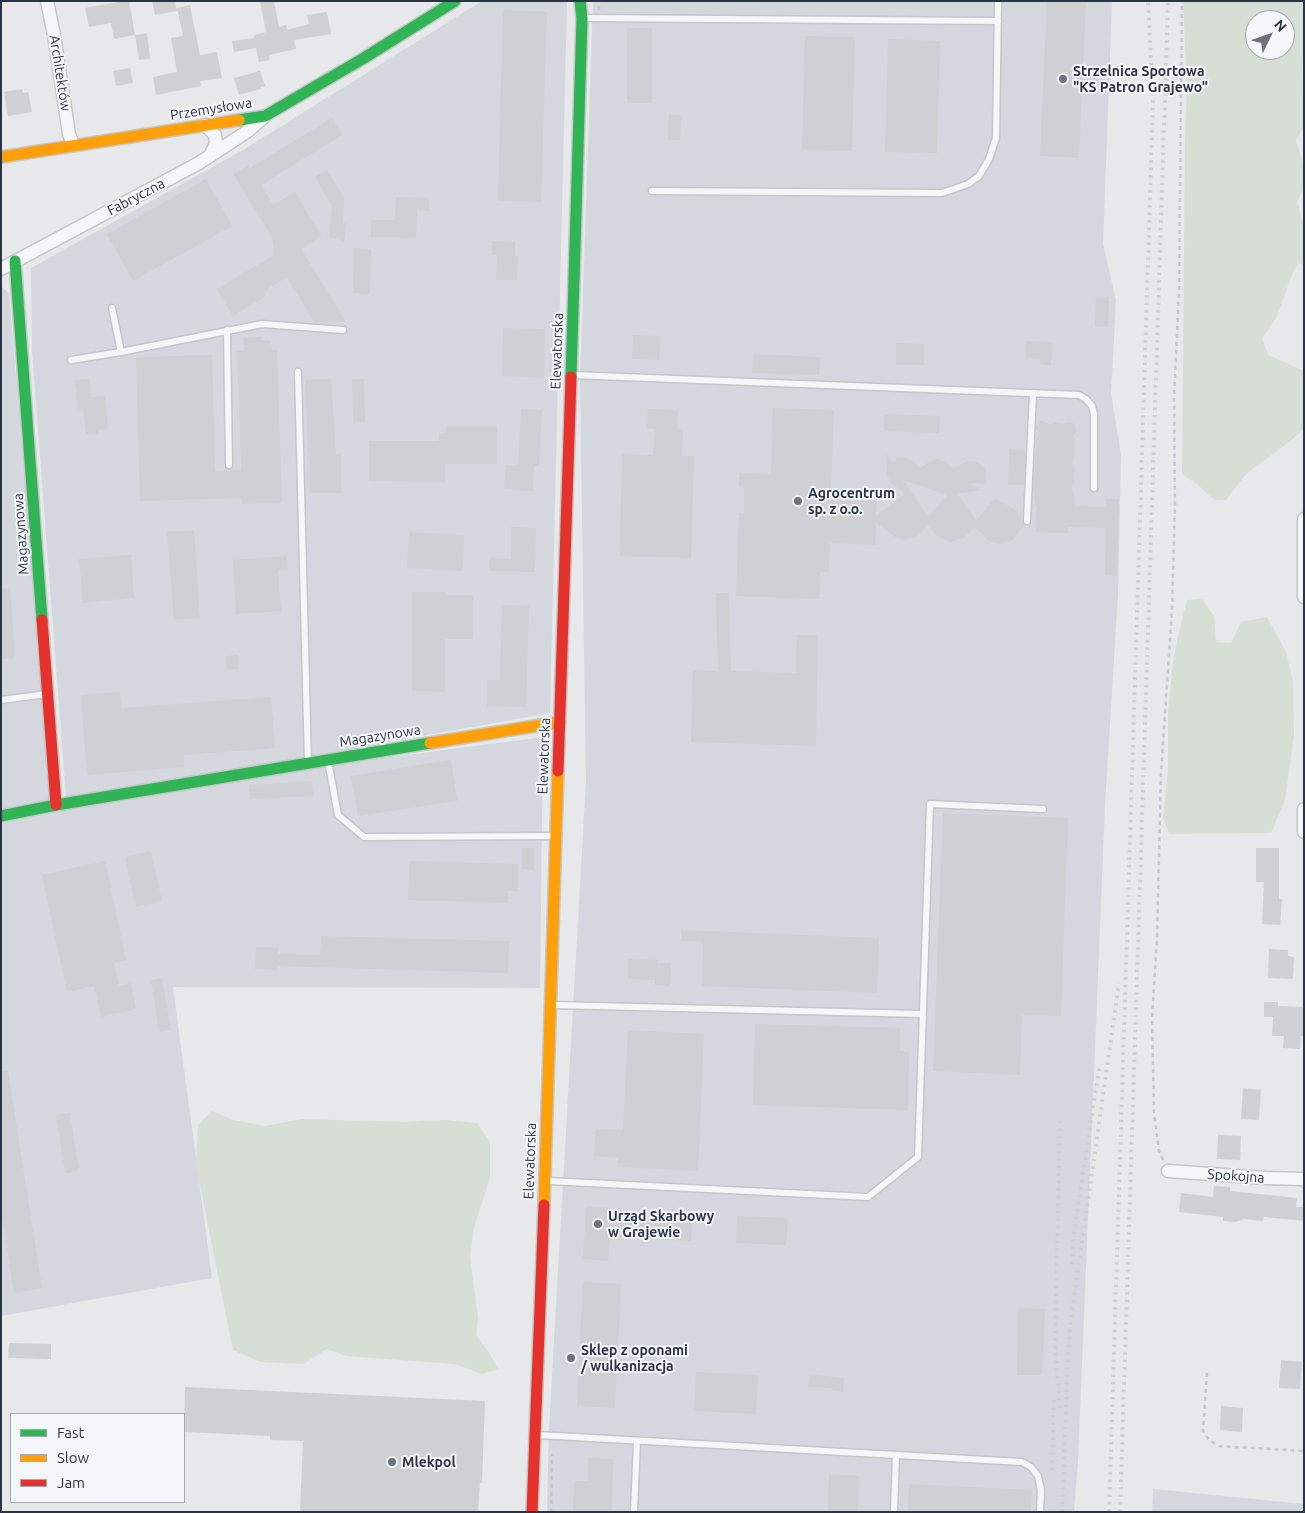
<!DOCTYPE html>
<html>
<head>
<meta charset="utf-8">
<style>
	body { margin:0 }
	#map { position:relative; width:1305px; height:1513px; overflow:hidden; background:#e6e8ea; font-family:Ubuntu,sans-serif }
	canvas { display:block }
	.frame { position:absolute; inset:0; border:2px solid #2b3445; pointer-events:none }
	.legend { position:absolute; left:10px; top:1413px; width:175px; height:90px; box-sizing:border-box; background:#f4f6f9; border:1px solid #a4a8b1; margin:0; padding:6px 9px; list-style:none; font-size:15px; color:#2b3445 }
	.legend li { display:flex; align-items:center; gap:10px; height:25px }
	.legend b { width:25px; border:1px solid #a4a8b1 }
	.north { position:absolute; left:1245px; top:10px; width:50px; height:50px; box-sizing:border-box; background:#f4f6f9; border:1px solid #a4a8b1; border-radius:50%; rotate:48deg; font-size:14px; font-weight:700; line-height:20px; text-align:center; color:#2b3445 }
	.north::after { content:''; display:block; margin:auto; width:18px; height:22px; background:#6c737f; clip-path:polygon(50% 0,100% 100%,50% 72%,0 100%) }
</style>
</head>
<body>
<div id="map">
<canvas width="1305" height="1513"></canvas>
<div class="frame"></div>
<ul class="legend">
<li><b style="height:6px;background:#30b455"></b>Fast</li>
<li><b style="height:6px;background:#ff9f0a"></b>Slow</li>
<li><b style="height:6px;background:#e5322d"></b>Jam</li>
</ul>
<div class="north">N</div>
</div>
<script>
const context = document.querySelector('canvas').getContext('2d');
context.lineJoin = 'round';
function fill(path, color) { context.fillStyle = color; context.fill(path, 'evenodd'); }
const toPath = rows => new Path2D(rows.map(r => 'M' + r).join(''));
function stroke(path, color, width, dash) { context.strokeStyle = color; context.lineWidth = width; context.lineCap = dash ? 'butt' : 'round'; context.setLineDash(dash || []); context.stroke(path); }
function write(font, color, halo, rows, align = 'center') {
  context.font = font + ' Ubuntu,sans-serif'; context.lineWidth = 4; context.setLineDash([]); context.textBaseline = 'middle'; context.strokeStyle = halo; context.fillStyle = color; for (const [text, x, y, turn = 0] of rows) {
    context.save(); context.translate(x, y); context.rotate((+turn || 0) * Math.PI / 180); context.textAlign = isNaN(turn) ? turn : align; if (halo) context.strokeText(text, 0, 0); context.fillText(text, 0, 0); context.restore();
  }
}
const built = toPath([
	[482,1,567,1,550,713,109,792,66,797,32,351,31,268,243,150],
	[593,1,1112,1,1103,244,1116,300,1111,393,1121,455,1118,593,1105,806,1078,1461,1074,1512,547,1512,549,1428,586,781,580,382],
	[1,286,9,293,52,802,543,737,540,988,173,987,212,1278,1,1316],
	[1153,1489,1304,1504,1304,1512,1152,1512]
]);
const green = toPath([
	[1183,1,1304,1,1304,59,1302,65,1304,126,1296,140,1304,166,1304,188,1297,202,1304,225,1304,265,1298,263,1293,272,1276,318,1262,338,1268,355,1304,371,1304,429,1289,442,1246,474,1226,500,1214,500,1198,485,1182,474,1185,141,1187,84],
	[1255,20,1285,20,1285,50,1255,50],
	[1202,599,1214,616,1216,642,1231,643,1241,622,1267,617,1286,652,1293,682,1294,735,1285,800,1271,833,1169,834,1163,818,1168,771,1168,711,1174,654,1187,600],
	[212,1111,233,1120,265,1126,302,1119,404,1122,444,1120,477,1123,490,1142,490,1178,474,1227,470,1257,478,1317,476,1335,488,1351,498,1369,482,1374,455,1364,346,1356,327,1349,303,1364,260,1362,233,1350,196,1166,198,1125]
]);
const building = toPath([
	[124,1,129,1,135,35,114,39,111,23,89,27,85,8],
	[152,1,175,1,177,11,155,15],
	[260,1,274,1,279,27,286,25,287,30,309,24,307,15,327,12,331,34,294,40,296,49,269,55,270,60,259,62,256,48,234,52,232,41,254,38,254,35,266,32],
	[1047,1,1086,1,1079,158,1040,156],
	[190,5,200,55,217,52,222,78,200,81,201,86,156,95,153,77,177,72,171,38,183,36,177,8],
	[503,10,547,12,541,202,498,201],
	[627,28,652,28,652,103,627,103],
	[147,33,150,59,139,60,135,35],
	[805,36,855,37,852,151,802,150],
	[888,39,940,41,937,153,885,152],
	[130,68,133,83,116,86,113,71],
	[260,71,265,86,260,87,261,89,239,95,234,78],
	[22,89,23,93,28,92,32,112,8,116,4,92],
	[669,114,681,115,680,140,668,140],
	[332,118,342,135,261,185,273,205,295,192,300,200,321,236,301,249,346,322,314,322,287,277,264,291,266,296,233,316,217,289,274,255,272,237,233,174,249,165,250,168],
	[327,170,344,198,343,223,346,223,344,241,329,237,332,206,315,177],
	[206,179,232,226,133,281,107,234],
	[396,197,429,198,429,211,417,210,416,238,371,237,371,220,395,220],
	[492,241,515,242,515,256,518,256,517,280,496,280,497,255,492,255],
	[354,248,371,249,370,294,353,293],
	[1096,296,1109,297,1108,327,1095,326],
	[503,328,545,329,544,378,502,376],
	[633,335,660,336,659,360,632,359],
	[261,337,261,340,271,341,272,350,277,350,282,503,242,504,241,498,140,501,136,357,212,355,215,471,241,470,237,351,244,351,243,338],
	[1026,341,1052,342,1051,365,1040,364,1040,359,1025,358],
	[896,343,924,344,924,365,896,365],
	[753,354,820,357,819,375,752,373],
	[90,379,91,397,105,396,108,430,98,430,98,434,86,434,83,408,78,409,75,380],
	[331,379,336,454,341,454,341,493,310,493,305,380],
	[352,379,364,379,365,422,353,422],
	[773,408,834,410,831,489,877,491,876,515,905,494,890,482,887,474,886,454,892,463,898,458,906,458,913,461,920,468,929,462,936,459,944,461,953,469,967,461,978,462,985,470,986,484,968,483,981,490,958,494,976,521,995,498,1016,510,1024,525,1013,540,999,544,990,542,975,527,964,538,950,542,937,536,928,525,917,536,904,540,895,537,876,523,875,545,830,543,829,572,820,572,819,599,736,596,739,513,744,513,744,488,739,487,739,473,771,474],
	[903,480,947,495,928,517],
	[521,409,542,410,539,466,534,466,533,491,504,489,506,465,518,465],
	[648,409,678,410,677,429,683,429,682,456,694,456,691,558,620,556,622,454,653,455,655,429,647,428],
	[884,414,940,416,939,433,884,431],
	[1041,421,1046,422,1050,425,1055,422,1062,424,1069,422,1073,423,1076,427,1076,432,1073,436,1075,440,1074,450,1075,456,1072,462,1075,469,1073,477,1075,482,1071,488,1074,493,1075,506,1106,507,1106,499,1119,499,1117,576,1105,575,1106,528,1068,527,1068,533,1036,532,1037,505,1036,507,1033,491,1036,440,1039,435,1036,427],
	[446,426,497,426,497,464,445,464,445,482,369,481,369,441,439,441,439,433,446,433],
	[1009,449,1025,450,1024,485,1008,485],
	[511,527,536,528,535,572,489,571,489,558,511,559],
	[194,530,200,618,174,620,167,532],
	[409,532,464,535,463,571,407,568],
	[131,555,134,598,83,603,79,559],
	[287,556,288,570,278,570,281,611,236,614,233,560],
	[10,588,15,658,1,659,1,589],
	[412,592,446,592,446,595,473,595,473,639,445,639,445,692,412,691],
	[716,593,729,593,731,671,796,673,797,635,818,635,816,746,691,742,693,670,718,671],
	[502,605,529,606,526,707,487,706,487,680,500,680],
	[238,655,239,669,227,670,226,656],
	[120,692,121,708,271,697,275,748,184,755,184,767,87,775,81,695],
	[451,760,457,801,358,816,351,776],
	[312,781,313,796,250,799,249,785],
	[943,813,1068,818,1061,1016,1022,1015,1020,1075,933,1071],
	[522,848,534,848,534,870,522,869],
	[1256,848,1279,848,1279,899,1282,899,1280,925,1262,924,1264,882,1256,882],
	[151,851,162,901,136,907,125,857],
	[105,861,126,960,114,963,119,986,131,983,136,1009,101,1017,94,986,67,992,42,875],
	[409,861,518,864,518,891,508,891,508,903,408,900],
	[681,930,879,938,877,993,702,986,703,942,681,941],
	[321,936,509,941,508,973,278,966,278,970,255,969,256,947,278,948,278,954,320,955],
	[1269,949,1288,950,1288,956,1294,957,1293,979,1268,978],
	[628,959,658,960,657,963,671,963,670,986,655,985,655,980,628,979],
	[162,978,171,1030,159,1032,151,980],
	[1264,1002,1278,1002,1278,1006,1304,1007,1303,1036,1301,1036,1300,1049,1283,1048,1284,1036,1272,1036,1273,1017,1264,1017],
	[755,1024,900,1028,900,1051,909,1052,908,1110,753,1105],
	[628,1030,704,1034,698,1171,618,1167,618,1158,594,1156,596,1129,623,1130],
	[1,1071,8,1071,42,1288,14,1293,1,1212],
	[1243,1088,1261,1090,1259,1120,1241,1119],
	[70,1113,79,1171,65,1173,56,1115],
	[1218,1135,1241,1136,1240,1160,1217,1159],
	[1214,1186,1230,1187,1230,1191,1297,1198,1296,1207,1304,1207,1304,1221,1264,1217,1263,1221,1243,1219,1236,1222,1223,1221,1223,1217,1179,1212,1181,1193,1213,1197],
	[586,1206,611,1208,611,1211,692,1215,691,1241,610,1237,608,1261,583,1259],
	[737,1216,788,1218,786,1245,736,1243],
	[583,1282,621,1284,615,1408,577,1406],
	[1018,1308,1045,1309,1042,1375,1017,1375],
	[9,1343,51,1344,51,1359,8,1358],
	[1281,1360,1302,1362,1300,1389,1279,1388],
	[696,1372,758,1375,756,1414,694,1411],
	[809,1374,844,1378,843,1392,832,1391,832,1388,808,1387],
	[185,1387,485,1401,482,1483,480,1483,478,1512,300,1512,303,1441,270,1440,270,1436,184,1432],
	[1221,1406,1243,1408,1242,1432,1220,1430],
	[588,1458,613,1459,612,1512,573,1512,574,1481,588,1481],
	[829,1474,859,1476,858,1512,828,1512],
	[909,1484,1032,1490,1031,1512,908,1512]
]);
const path = toPath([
	[599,10,599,1],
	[1163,1160,1159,1151,1154,1113,1152,1018,1157,939,1161,773,1172,610,1175,504,1174,398,1179,292,1182,1],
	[1207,1373,1203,1431,1209,1440,1219,1446,1304,1451],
	[551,1512,552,1454]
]);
const lane = toPath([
	[584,18,998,21],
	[652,191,942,193,968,184,979,176,989,159,996,138,998,1],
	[227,330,229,465],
	[121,352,262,324,343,330],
	[71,360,121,352,112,308],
	[298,372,308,762],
	[573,375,1079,395,1086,399,1092,406,1094,414,1094,488],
	[1027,521,1033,393],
	[1,700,47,694],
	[328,761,338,815,364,837,555,836],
	[554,1005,922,1014],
	[548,1181,868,1197,918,1157,930,804,1043,809],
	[538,1435,1022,1462,1031,1467,1038,1476,1041,1490,1040,1512],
	[634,1512,637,1441],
	[894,1512,896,1455]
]);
const street = toPath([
	[47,1,54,35,69,134,73,145],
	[205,125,215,135,216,143,210,156],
	[1,269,199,163,248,131,265,116],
	[1304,519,1304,597],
	[1304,809,1304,832],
	[1168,1171,1266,1178,1304,1179]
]);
const fast = toPath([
	[239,120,265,116,364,58,455,1],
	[15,261,42,620],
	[571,377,582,18,580,1],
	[1,816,56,805,430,743]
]);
const slow = toPath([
	[1,157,239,120],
	[430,743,560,722],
	[544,1205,558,771]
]);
const jam = toPath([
	[42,620,56,805],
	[558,771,571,377],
	[532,1512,544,1205]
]);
const rail = toPath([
	[1072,1264,1074,1234,1093,1106,1100,1066],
	[1060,1408,1055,1347,1060,1121],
	[1052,1470,1054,1397],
	[1062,1512,1069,1334,1119,983],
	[1109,1512,1153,102,1148,1],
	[1120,1512,1168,1]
]);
const markers = [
	[1063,79,5,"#6c737f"],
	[798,501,5,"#6c737f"],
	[598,1224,5,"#6c737f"],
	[571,1358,5,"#6c737f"],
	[392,1462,5,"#6c737f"]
];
const poiNames = [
	["Strzelnica Sportowa",1073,71],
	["\"KS Patron Grajewo\"",1073,87],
	["Agrocentrum",808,493],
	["sp. z o.o.",808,509],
	["Urząd Skarbowy",608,1216],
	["w Grajewie",608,1232],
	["Sklep z oponami",581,1350],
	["/ wulkanizacja",581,1366],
	["Mlekpol",402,1462]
];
const streetNames = [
	["Architektów",60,73,81],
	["Przemysłowa",211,109,-9],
	["Fabryczna",136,197,-28],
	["Elewatorska",557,351,-88],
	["Magazynowa",21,534,-94],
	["Magazynowa",380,736,-9],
	["Elewatorska",544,756,-88],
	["Elewatorska",530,1161,-88],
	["Spokojna",1236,1176,4]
];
fill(built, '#d4d7dd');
fill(green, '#d6ded6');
fill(building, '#ced0d3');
stroke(lane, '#c4c6c8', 9);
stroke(street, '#c4c6c8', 15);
stroke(fast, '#c4c6c8', 14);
stroke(slow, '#c4c6c8', 14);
stroke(jam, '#c4c6c8', 14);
stroke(path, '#c5c6ca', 2.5, [4, 4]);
stroke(lane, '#f5f6f7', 6);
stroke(street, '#f5f6f7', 12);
stroke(fast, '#30b455', 11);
stroke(slow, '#ff9f0a', 11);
stroke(jam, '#e5322d', 11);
stroke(rail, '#cecfd2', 4, [2.5, 5]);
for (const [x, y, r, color] of markers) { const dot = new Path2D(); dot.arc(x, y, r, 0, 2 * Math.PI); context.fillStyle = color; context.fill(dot); stroke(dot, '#f4f6f9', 2); }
write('bold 14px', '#2b3445', '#f4f6f9', poiNames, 'left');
write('14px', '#2b3445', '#f4f6f9', streetNames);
</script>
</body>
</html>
